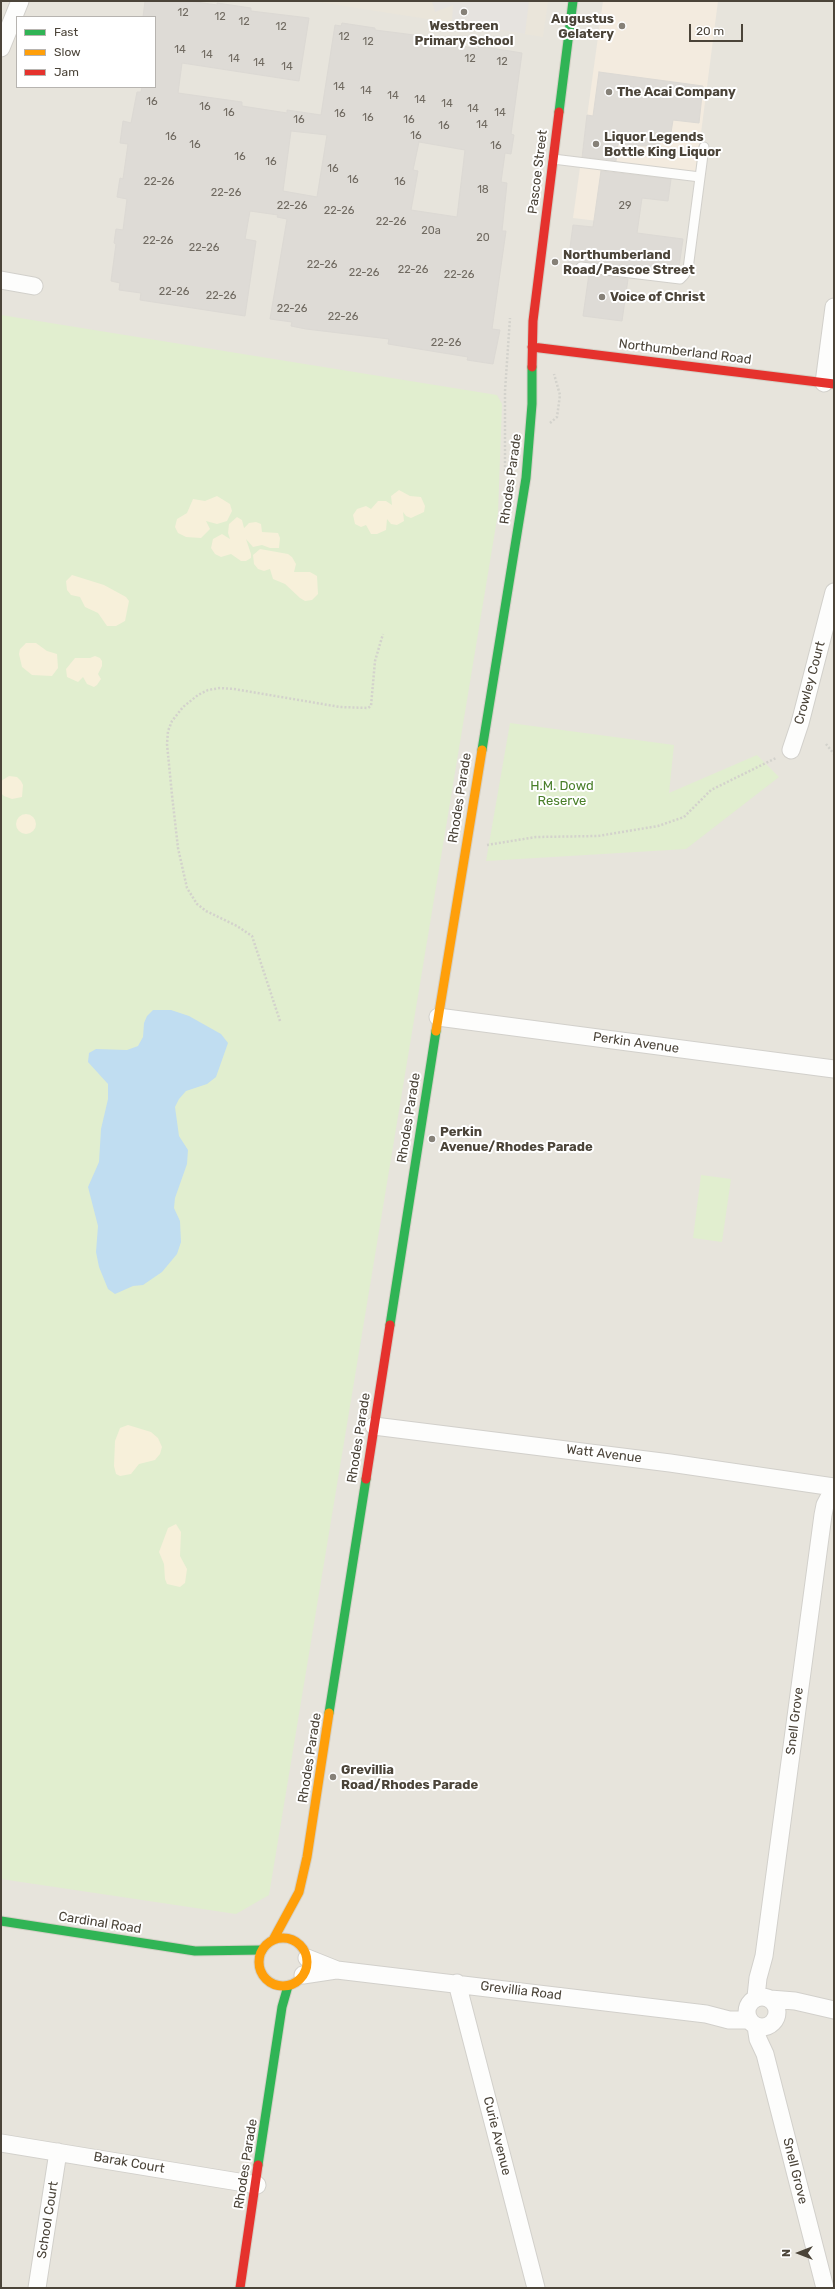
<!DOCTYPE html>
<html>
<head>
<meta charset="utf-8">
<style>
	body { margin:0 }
	#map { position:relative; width:835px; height:2289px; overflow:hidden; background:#f4f2ee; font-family:Rubik,sans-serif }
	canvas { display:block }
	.frame { position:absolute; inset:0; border:2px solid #4b4439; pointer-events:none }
	.legend { position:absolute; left:16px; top:16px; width:140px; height:72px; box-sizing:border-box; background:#fff; border:1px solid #b7b4b0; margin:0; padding:5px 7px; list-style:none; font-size:12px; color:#4b4439 }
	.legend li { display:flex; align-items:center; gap:8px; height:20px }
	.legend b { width:20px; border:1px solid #b7b4b0 }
	.north { position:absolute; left:779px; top:2233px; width:40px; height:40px; -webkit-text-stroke:3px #fff; paint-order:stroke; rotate:270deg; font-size:11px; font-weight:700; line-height:16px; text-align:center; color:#4b4439 }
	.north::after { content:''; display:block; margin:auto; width:14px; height:18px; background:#4b4439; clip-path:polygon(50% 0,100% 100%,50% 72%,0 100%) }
	.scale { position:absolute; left:689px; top:24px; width:54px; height:18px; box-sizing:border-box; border:2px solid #4b4439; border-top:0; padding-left:5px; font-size:12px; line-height:14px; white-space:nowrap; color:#4b4439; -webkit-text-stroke:3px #fff; paint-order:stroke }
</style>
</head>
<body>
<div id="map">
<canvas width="835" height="2289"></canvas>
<div class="frame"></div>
<ul class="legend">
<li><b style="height:5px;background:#30b455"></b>Fast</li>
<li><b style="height:5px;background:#ff9f0a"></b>Slow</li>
<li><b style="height:5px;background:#e5322d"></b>Jam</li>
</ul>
<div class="north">N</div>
<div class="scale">20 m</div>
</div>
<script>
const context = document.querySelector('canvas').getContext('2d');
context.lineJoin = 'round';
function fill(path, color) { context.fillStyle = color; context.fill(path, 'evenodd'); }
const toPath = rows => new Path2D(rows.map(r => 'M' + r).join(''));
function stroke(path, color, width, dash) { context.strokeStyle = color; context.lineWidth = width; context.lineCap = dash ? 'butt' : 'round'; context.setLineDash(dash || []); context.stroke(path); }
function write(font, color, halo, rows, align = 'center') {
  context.font = font + ' Rubik,sans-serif'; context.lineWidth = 4; context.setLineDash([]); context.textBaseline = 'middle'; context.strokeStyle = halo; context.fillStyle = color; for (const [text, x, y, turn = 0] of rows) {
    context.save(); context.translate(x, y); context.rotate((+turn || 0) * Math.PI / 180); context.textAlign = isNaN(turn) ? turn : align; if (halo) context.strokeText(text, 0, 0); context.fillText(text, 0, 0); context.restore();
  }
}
const residential = toPath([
	[1,1,834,1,834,2288,1,2288],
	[17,17,155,17,155,87,17,87]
]);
const commercial = toPath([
	[603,1,718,1,696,172,634,164,628,215,631,225,573,218]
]);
const education = toPath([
	[312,1,548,1,543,37]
]);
const green = toPath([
	[1,315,497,395,502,404,498,513,269,1895,236,1914,1,1879],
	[510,723,674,745,669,793,757,755,779,777,686,849,486,861],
	[701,1175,731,1179,722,1242,693,1238]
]);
const sand = toPath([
	[399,490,410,496,421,497,425,506,424,512,411,518,406,516,403,512,404,521,397,525,391,524,387,519,386,530,377,534,371,534,366,525,361,527,355,524,353,515,357,509,366,506,371,509,378,501,386,501,392,505,391,496],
	[217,496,230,504,232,511,227,521,217,524,206,521,210,529,201,538,186,537,178,533,175,527,177,519,187,513,193,499,205,501],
	[237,517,242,520,244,528,249,523,256,522,261,524,262,532,278,533,280,538,279,548,270,548,262,545,253,547,246,539,251,554,251,558,246,561,241,561,231,554,221,557,215,554,211,548,213,539,222,534,230,539,228,533,229,524],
	[260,549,288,554,292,557,296,564,294,572,310,572,317,576,318,594,312,600,305,601,300,598,285,584,273,579,270,569,264,571,258,569,254,564,253,555],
	[72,575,104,585,126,597,129,601,125,621,116,626,107,626,98,613,85,607,80,597,71,595,67,590,66,581],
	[26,643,36,643,47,651,57,654,58,668,52,676,32,675,22,667,19,654,20,649],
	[95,656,100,658,102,661,102,666,98,674,101,679,97,685,94,687,87,684,83,677,78,682,67,677,66,669,75,658,90,658],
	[9,776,17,777,21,781,23,785,22,797,12,799,4,796,1,793,1,781],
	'16 824a10 10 0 1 1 20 0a10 10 0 1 1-20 0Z',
	[128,1425,151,1432,158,1438,162,1447,160,1454,155,1460,139,1464,131,1474,120,1476,116,1474,114,1466,115,1441,120,1428],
	[176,1524,181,1532,180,1556,187,1569,185,1583,180,1587,167,1584,165,1579,164,1564,159,1552,168,1528]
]);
const parking = toPath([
	[432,1,529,1,525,34,452,22,453,5,435,12]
]);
const water = toPath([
	[153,1010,171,1010,189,1016,221,1034,228,1043,216,1077,207,1084,186,1091,179,1099,175,1107,179,1136,188,1150,187,1164,175,1198,174,1208,180,1221,181,1242,177,1254,162,1272,143,1285,133,1286,115,1294,108,1289,99,1267,96,1252,98,1226,88,1187,99,1162,101,1129,108,1099,108,1084,88,1062,89,1053,96,1049,127,1050,138,1046,143,1037,144,1023,147,1016]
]);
const building = toPath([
	[145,1,189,1,217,5,217,3,251,8,251,11,309,18,299,81,182,63,178,93,242,102,242,106,287,113,287,110,321,115,335,25,341,26,342,23,375,28,375,30,438,38,437,40,444,41,444,43,478,49,479,46,522,53,511,134,514,135,511,154,505,153,501,182,507,183,502,231,506,231,492,329,500,330,493,364,467,360,468,357,388,344,389,339,306,329,291,326,292,322,270,319,287,219,277,217,278,215,250,211,245,239,256,241,245,316,140,300,141,293,119,290,120,283,111,281,116,244,114,243,116,229,123,230,127,199,117,197,120,178,123,179,128,144,120,143,123,121,131,123,137,92,141,92,142,87,155,87,155,17,143,17,145,1],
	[291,131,327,135,317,197,283,191,291,131],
	[419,142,465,150,457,217,411,210,418,171,413,170,419,142],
	[599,72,703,86,699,123,673,120,670,139,660,138,659,147,618,144,616,161,582,157,587,115,593,116,599,72],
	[601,171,671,179,668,201,642,198,637,233,683,239,678,273,582,261,576,264,568,263,573,225,593,227,601,171],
	[589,274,628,279,622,321,583,316,589,274]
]);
const path = toPath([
	[550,423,557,417,560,395,554,374],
	[505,471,505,391,510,318],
	[826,744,834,754],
	[487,845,536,837,598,836,658,826,684,817,711,790,776,758],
	[280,1021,252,936,237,926,206,911,197,904,187,888,178,848,172,795,167,744,168,731,172,721,183,707,198,695,208,690,220,688,234,689,340,707,368,708,371,706,375,661,383,634]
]);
const lane = toPath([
	[553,159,700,177],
	[581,267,680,279,684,275,688,269,704,147]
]);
const street = toPath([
	[1,48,20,1],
	[1,280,34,286],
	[824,383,834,307],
	[791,750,800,723,834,592],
	[438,1017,834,1069],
	[374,1426,670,1463,834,1487],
	[307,1958,337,1970,706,2014,729,2020,749,2020],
	[303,1975,336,1970],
	[457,1983,536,2288],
	'747 2012a15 15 0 1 1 30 0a15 15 0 1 1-30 0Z',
	[756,1997,758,1978,764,1956,823,1515,825,1505,834,1488],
	[770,1999,795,2001,834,2010],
	[756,2026,758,2039,765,2054,825,2288],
	[1,2143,257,2185],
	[37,2288,58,2152]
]);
const fast = toPath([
	[559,112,573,1],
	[482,750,526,478,532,404,532,367],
	[390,1325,436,1031],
	[329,1713,366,1479],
	[1,1921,195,1951,262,1950],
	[258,2165,282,2007,288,1986]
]);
const slow = toPath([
	[436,1031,482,750],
	'259 1962a24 24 0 1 1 48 0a24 24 0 1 1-48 0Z',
	[273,1940,299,1892,307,1857,329,1713]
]);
const jam = toPath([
	[532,347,834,384],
	[532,367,533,321,559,112],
	[366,1479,390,1325],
	[240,2288,258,2165]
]);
const markers = [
	[464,12,4,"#868178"],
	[622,26,4,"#868178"],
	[609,92,4,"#868178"],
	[596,144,4,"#868178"],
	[555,262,4,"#868178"],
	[602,297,4,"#868178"],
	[432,1139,4,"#868178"],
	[333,1777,4,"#868178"]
];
const numberNames = [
	["12",183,13],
	["12",220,17],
	["12",244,22],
	["12",281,27],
	["12",344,37],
	["12",368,42],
	["14",180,50],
	["14",207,55],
	["14",234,59],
	["12",470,59],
	["12",502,62],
	["14",259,63],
	["14",287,67],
	["14",339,87],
	["14",366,91],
	["14",393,96],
	["14",420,100],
	["16",152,102],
	["14",447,104],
	["16",205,107],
	["14",473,109],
	["16",229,113],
	["14",500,113],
	["16",340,114],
	["16",368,118],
	["16",299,120],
	["16",409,120],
	["14",482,125],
	["16",444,126],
	["16",416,136],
	["16",171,137],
	["16",195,145],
	["16",496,146],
	["16",240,157],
	["16",271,162],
	["16",333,169],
	["16",353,180],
	["22-26",159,182],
	["16",400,182],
	["18",483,190],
	["22-26",226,193],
	["22-26",292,206],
	["29",625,206],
	["22-26",339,211],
	["22-26",391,222],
	["20a",431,231],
	["20",483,238],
	["22-26",158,241],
	["22-26",204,248],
	["22-26",322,265],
	["22-26",413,270],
	["22-26",364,273],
	["22-26",459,275],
	["22-26",174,292],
	["22-26",221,296],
	["22-26",292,309],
	["22-26",343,317],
	["22-26",446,343]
];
const poiNames = [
	["Augustus",614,19,"right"],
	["Gelatery",614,34,"right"],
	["Westbreen",464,26,"center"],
	["Primary School",464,41,"center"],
	["The Acai Company",617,92],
	["Liquor Legends",604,137],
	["Bottle King Liquor",604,152],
	["Northumberland",563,255],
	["Road/Pascoe Street",563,270],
	["Voice of Christ",610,297],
	["Perkin",440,1132],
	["Avenue/Rhodes Parade",440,1147],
	["Grevillia",341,1770],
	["Road/Rhodes Parade",341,1785]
];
const streetNames = [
	["Pascoe Street",538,172,-83],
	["Northumberland Road",685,352,7],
	["Rhodes Parade",511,479,-82],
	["Crowley Court",810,683,-75],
	["Rhodes Parade",460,798,-81],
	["Perkin Avenue",636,1043,8],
	["Rhodes Parade",409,1118,-81],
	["Rhodes Parade",359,1438,-81],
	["Watt Avenue",604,1454,7],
	["Snell Grove",795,1721,-83],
	["Rhodes Parade",310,1758,-81],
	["Cardinal Road",100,1923,9],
	["Grevillia Road",521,1991,7],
	["Curie Avenue",497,2136,76],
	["Barak Court",129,2163,10],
	["Rhodes Parade",246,2164,-81],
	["Snell Grove",795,2171,76],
	["School Court",48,2220,-81]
];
const parkNames = [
	["H.M. Dowd",562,786],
	["Reserve",562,801]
];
fill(residential, '#e7e4dc');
fill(commercial, '#f3ebdf');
fill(education, '#eae5da');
fill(green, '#e1eecf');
fill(sand, '#f7f0da');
fill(parking, '#e6e3df');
fill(water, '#c0ddf1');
fill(building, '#dedbd6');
stroke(building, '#dcd9d4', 1);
stroke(lane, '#d2d0cb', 11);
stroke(street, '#d2d0cb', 19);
stroke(fast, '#d3cfc5', 11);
stroke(slow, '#d3cfc5', 11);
stroke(jam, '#d3cfc5', 11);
stroke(path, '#d3d2cc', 2.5, [2, 2]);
stroke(lane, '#fdfdfc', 9);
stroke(street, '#fdfdfc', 17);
stroke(fast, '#30b455', 9);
stroke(slow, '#ff9f0a', 9);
stroke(jam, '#e5322d', 9);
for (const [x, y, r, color] of markers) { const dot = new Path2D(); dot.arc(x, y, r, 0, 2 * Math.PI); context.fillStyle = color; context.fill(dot); stroke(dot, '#fff', 1.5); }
write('11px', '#706a61', null, numberNames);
write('bold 13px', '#4b4439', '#fff', poiNames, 'left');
write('13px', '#4b4439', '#fff', streetNames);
write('13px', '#4a7f2a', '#fff', parkNames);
</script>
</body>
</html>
